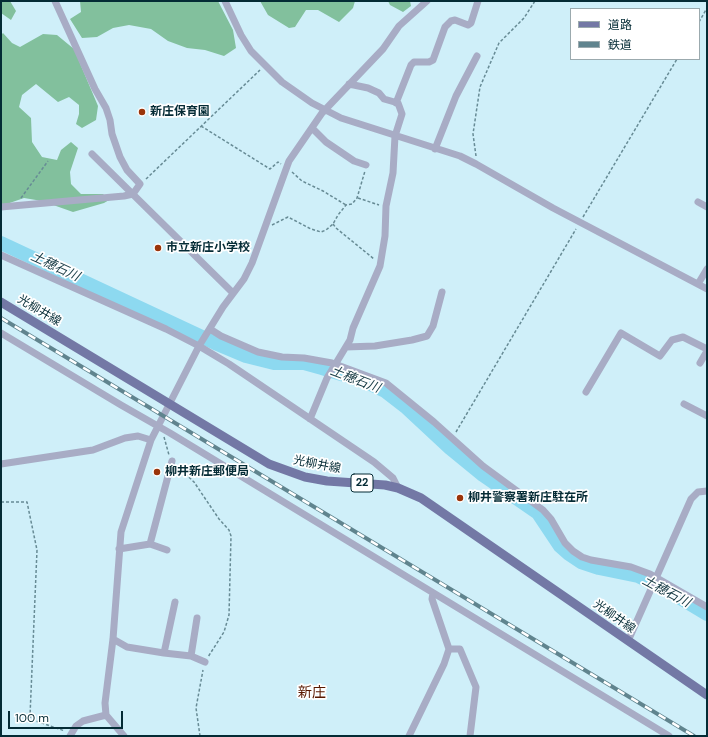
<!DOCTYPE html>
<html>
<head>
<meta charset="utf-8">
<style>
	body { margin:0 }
	#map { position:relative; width:708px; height:737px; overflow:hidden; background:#cfeff9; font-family:"DM Sans","Noto Sans JP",sans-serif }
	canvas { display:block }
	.frame { position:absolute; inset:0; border:2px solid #042b35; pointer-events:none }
	.legend { position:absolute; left:570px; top:8px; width:130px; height:52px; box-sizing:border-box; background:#fff; border:1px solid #9baaae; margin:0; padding:5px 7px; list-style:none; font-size:12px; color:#042b35 }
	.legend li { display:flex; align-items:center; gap:8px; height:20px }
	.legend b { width:20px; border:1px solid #9baaae }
	.scale { position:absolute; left:8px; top:711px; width:115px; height:18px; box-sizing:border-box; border:2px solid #042b35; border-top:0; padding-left:5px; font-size:12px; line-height:14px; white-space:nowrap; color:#042b35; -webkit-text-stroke:3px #fff; paint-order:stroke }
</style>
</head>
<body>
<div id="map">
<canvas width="708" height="737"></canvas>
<div class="frame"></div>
<ul class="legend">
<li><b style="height:5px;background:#7378a5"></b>道路</li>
<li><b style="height:5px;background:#60848e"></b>鉄道</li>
</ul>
<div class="scale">100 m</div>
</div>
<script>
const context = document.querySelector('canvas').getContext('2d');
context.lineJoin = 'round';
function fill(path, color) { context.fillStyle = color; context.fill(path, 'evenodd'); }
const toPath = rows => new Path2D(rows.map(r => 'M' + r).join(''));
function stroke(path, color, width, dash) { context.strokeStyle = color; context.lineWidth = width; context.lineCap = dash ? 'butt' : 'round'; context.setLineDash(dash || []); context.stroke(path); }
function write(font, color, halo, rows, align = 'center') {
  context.font = font + ' "DM Sans","Noto Sans JP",sans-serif'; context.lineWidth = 3.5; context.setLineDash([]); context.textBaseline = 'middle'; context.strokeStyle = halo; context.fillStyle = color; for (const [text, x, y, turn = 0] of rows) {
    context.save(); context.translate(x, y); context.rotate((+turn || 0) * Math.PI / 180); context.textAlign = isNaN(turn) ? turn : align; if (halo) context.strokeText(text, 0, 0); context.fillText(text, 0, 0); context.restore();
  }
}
const forest = toPath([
	[1,1,10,1,16,11,11,20,1,13],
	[80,1,218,1,233,30,236,48,224,56,205,50,187,48,168,41,151,29,129,25,113,28,97,37,82,38,70,19,81,12],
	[260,1,355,1,353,8,339,22,318,10,306,10,295,27,289,28,268,15],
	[388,1,410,1,411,6,403,12,390,5],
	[3,33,12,43,20,47,43,34,57,35,74,49,98,106,96,120,82,128,76,124,79,114,79,105,69,97,58,102,36,84,22,95,19,107,31,118,32,142,42,157,57,160,61,150,71,142,78,148,70,172,71,184,81,194,103,194,109,200,104,203,73,212,42,201,24,198,1,206,1,35]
]);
const river = toPath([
	[1,243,215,343,246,356,274,363,304,363,322,368,364,381,385,391,407,408,450,448,483,475,538,513,560,546,569,554,581,562,599,568,638,576,667,590,707,614]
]);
const path = toPath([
	[699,22,707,8],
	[201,126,270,169,278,162,281,164],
	[476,156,473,134,480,87,499,43,524,18,535,1],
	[292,172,302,181,323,191,346,205],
	[146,179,260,70],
	[21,198,48,161],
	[358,198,379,205],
	[583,217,677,59],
	[333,224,336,228,374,259],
	[272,225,288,217,311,229,321,232,326,230,333,224,338,215,346,205,352,204,357,198,365,171],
	[456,432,576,229],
	[164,437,169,455],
	[178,467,194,482,219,519,229,530,231,536,229,615,224,632,208,657],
	[1,502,27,502,37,550,30,716,33,720,65,731],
	[200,736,196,708,203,670]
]);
const minor = toPath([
	[225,1,241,35,251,51,282,82,312,103,341,118,460,156,476,164,553,208,707,289],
	[396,103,411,65,414,62,429,62,433,60,445,27,451,21,455,20,468,25,471,23,478,1],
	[312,128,326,142,354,161,366,165],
	[435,149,456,96,477,56],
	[92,154,233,293],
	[698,202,707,207],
	[1,207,124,196,133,194,140,184,127,170,120,157,112,134,110,120,106,108,95,89,55,1],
	[1,255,166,329,199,346,229,364,374,462,393,478,398,488],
	[698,284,707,269],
	[210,329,221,336,258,352,282,357,304,358,332,363,386,383,434,422,483,466,543,510,551,519,565,543,573,551,582,557,591,560,631,567,650,574,707,607],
	[1,333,121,405,170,433,669,736],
	[346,347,375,346,412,340,427,336,433,326,442,292],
	[700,363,707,351],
	[586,392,621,333,660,356,672,340,683,337,707,349],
	[684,404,707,416],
	[310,419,327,378,350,340,353,328,380,266,385,236,386,206,393,173,395,136,402,114,398,103,384,99,379,93,368,88,349,84],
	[1,464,93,450,125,438,138,436,151,440],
	[150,544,167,550],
	[119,549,150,544,172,461],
	[113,639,127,647,164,653,191,656,205,662],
	[628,641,691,499,698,492,707,491],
	[449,649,460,649,476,687,470,736],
	[164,653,175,602],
	[191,656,197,618],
	[70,736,76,726,83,721,106,715],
	[124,736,106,715,105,703,113,639,121,532,151,440,199,346,223,307,244,279,252,263,289,161,322,113,383,49,399,26,427,1],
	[409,736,444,664,449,649,432,599,433,593]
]);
const major = toPath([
	[1,302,269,464,305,477,327,481,385,485,398,488,421,498,707,695]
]);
const rail = toPath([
	[1,318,694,736]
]);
const markers = [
	[142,112,4,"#9a340a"],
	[158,248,4,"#9a340a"],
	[157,472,4,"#9a340a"],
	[460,498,4,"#9a340a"]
];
const shields = [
	[362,483,22]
];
const shieldNames = [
	["22",362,483]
];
const poiNames = [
	["新庄保育園",150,112],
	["市立新庄小学校",166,248],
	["柳井新庄郵便局",165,472],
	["柳井警察署新庄駐在所",468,498]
];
const streetNames = [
	["光柳井線",39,311,31],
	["光柳井線",317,465,11],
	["光柳井線",614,617,35]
];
const waterNames = [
	["土穂石川",55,267,25],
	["土穂石川",355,380,21],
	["土穂石川",666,592,28]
];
const quarterNames = [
	["新庄",312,693]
];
fill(forest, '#82c09d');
stroke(river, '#8dd9f0', 14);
stroke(path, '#678b95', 1.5, [3, 2]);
stroke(minor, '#a8acc5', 7);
stroke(major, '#7378a5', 9);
stroke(rail, '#60848e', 4);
stroke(rail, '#fff', 2.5, [8]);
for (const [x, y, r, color] of markers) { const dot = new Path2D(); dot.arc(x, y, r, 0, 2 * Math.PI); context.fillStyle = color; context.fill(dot); stroke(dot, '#fff', 1.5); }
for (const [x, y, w] of shields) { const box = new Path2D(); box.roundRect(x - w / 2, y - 9, w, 18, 3); context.fillStyle = '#fff'; context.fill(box); stroke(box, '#042b35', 1); }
write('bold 11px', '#042b35', null, shieldNames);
write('bold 12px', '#042b35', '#fff', poiNames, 'left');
write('12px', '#042b35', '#fff', streetNames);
write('italic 13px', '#173b45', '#fff', waterNames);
write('14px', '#581800', '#fff', quarterNames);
</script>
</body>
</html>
